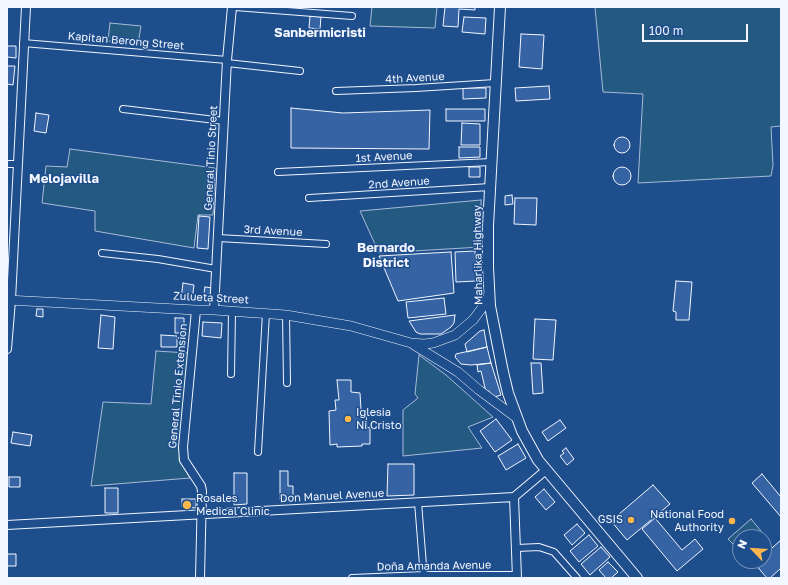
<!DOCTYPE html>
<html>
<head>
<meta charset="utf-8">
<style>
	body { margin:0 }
	#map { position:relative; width:788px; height:585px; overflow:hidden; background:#1f4e8c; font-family:"Golos Text",sans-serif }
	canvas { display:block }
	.frame { position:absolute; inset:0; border:8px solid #f2f6ff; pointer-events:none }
	.north { position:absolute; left:732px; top:529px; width:40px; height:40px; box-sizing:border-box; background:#1f4e8c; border:1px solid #7391ba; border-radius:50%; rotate:295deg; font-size:11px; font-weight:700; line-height:16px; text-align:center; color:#f2f6ff }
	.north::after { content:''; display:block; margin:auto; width:14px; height:18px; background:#ffb74d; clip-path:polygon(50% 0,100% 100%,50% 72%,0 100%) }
	.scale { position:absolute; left:642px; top:24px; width:106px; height:18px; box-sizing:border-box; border:2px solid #f2f6ff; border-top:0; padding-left:5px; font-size:12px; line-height:14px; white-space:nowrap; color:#f2f6ff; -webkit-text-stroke:3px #1f4e8c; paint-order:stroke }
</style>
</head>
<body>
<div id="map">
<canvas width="788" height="585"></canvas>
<div class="frame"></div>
<div class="north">N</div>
<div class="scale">100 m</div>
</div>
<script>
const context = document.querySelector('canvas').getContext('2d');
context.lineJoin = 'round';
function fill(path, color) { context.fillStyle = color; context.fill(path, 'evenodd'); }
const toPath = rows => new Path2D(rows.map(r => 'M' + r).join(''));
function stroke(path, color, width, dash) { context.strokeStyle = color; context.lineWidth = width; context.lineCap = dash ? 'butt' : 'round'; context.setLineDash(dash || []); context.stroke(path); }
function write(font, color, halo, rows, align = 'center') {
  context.font = font + ' "Golos Text",sans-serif'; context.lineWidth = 3; context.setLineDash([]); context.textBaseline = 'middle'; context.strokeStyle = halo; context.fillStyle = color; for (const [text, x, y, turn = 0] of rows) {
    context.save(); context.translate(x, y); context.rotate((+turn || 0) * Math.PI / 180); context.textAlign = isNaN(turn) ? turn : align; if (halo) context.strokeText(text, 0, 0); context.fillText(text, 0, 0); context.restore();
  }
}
const green = toPath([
	[372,7,437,7,435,28,370,26,372,7],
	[595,7,781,7,781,126,771,127,773,165,771,176,638,183,643,94,603,92,595,7],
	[110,23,141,26,138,44,108,41,110,23],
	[70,149,215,168,213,215,198,215,194,248,95,231,95,211,42,203,46,166,67,167,70,149],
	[481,200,481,247,379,253,360,211,481,200],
	[156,351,188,353,179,460,190,478,91,486,103,402,151,404,156,351],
	[419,355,446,375,493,417,468,427,482,448,403,456,403,410,418,398,415,394,419,355],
	[751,519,761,531,754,537,740,537,740,549,739,550,728,539,751,519]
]);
const building = toPath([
	[445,7,475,7,475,10,459,9,458,27,443,26,445,7],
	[310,16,321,17,320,29,309,28,310,16],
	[464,17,486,18,485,34,462,32,464,17],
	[521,34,544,35,542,69,519,67,521,34],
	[7,46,16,46,16,58,7,57,7,46],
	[7,66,15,66,13,85,7,84,7,66],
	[549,86,550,99,516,101,515,88,549,86],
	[463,88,486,88,486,98,463,99,463,88],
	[291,108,343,113,430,110,429,149,291,148,291,108],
	[446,109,485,109,485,121,446,121,446,109],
	[36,113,49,115,46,133,34,131,36,113],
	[462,123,480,124,480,145,461,145,462,123],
	'614 145a8 8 0 1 1 16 0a8 8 0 1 1-16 0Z',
	[459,147,480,147,480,157,459,158,459,147],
	'613 176a9 9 0 1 1 18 0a9 9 0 1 1-18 0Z',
	[469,167,480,167,480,177,469,177,469,167],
	[512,195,513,204,505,205,505,196,512,195],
	[515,198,537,198,536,225,514,224,515,198],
	[199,216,210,217,208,249,197,248,199,216],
	[475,251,476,281,456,282,455,252,475,251],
	[451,252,454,293,398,301,379,256,451,252],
	[676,281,692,282,689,320,676,320,676,312,673,311,676,281],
	[183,283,194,285,192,300,181,299,183,283],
	[205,287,213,288,212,299,203,299,205,287],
	[444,298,446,314,408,318,406,302,444,298],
	[37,309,43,309,43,317,36,316,37,309],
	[101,315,115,317,113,349,98,348,101,315],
	[455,315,454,323,451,327,441,334,420,334,416,332,409,321,455,315],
	[175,318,184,318,184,333,175,333,175,318],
	[535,319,556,320,553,360,533,359,535,319],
	[203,322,222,323,221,338,202,336,203,322],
	[484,330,487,347,467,352,465,344,480,331,484,330],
	[161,335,177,336,177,347,161,347,161,335],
	[487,347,491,363,471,365,461,364,455,357,456,354,487,347],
	[491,363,501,395,491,398,489,391,486,392,481,371,478,372,477,365,491,363],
	[531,363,541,363,543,393,533,394,531,363],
	[337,380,351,380,351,392,360,393,361,410,366,410,367,428,370,427,370,444,362,444,362,446,337,447,337,444,330,445,329,411,336,410,335,400,339,400,337,380],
	[496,419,512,440,495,452,480,431,496,419],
	[560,420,566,428,548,441,542,432,560,420],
	[13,432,32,435,30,446,11,443,13,432],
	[518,444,526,458,506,470,498,456,518,444],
	[566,448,574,459,567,465,560,456,564,453,562,451,566,448],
	[388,464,414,464,414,495,387,496,388,464],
	[280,471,288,471,288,486,293,486,293,500,280,500,280,471],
	[234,473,247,473,247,504,234,505,234,473],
	[762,474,781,497,781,517,752,483,762,474],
	[9,477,20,477,20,487,9,487,9,477],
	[653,485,670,504,627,540,611,521,653,485],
	[105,488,118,488,118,513,105,513,105,488],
	[544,489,555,502,546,510,535,497,544,489],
	[182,499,196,499,196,508,182,507,182,499],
	[655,518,682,550,695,539,703,549,677,571,642,529,655,518],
	[577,524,585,533,572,545,564,535,577,524],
	[589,535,598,546,579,562,570,551,589,535],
	[781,540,781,568,770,578,767,578,754,563,757,561,764,561,764,555,781,540],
	[601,547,610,557,590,575,581,564,601,547],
	[7,554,16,554,16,566,7,566,7,554],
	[608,562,618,572,611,578,606,578,599,570,608,562]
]);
const minor = toPath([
	[235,7,352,16],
	[23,43,227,60],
	[227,63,300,71],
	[336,91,416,88,495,83],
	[123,109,224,121],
	[7,164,17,164],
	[278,172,491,162],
	[309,198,490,187],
	[218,238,326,244],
	[102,253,158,259,216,269],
	[286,315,287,383],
	[231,374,232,311],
	[258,452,266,313],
	[418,502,424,578],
	[517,548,539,547,554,552,577,578],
	[352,578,424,575,517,575]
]);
const tertiary = toPath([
	[196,310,183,447,184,460,201,486,202,491,200,578],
	[214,310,227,60,232,7],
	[7,349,11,300,26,7],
	[7,525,514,497],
	[517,578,514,497,546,470]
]);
const secondary = toPath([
	[7,300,196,310,214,310,286,315,351,326,411,343,424,344,433,343,455,335,473,320,482,308,489,295],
	[414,345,458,372,479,390,518,419]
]);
const primary = toPath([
	[500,7,488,226,488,267,490,306,503,372,508,393,522,431,538,460,637,578]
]);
const markers = [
	[348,419,4,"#ffb74d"],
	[187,505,5,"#ffb74d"],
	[631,520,4,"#ffb74d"],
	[732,521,4,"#ffb74d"]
];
const streetNames = [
	["Kapitan Berong Street",126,41,5],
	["4th Avenue",415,78,-3],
	["1st Avenue",384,157,-3],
	["General Tinio Street",211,158,-87],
	["2nd Avenue",399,183,-4],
	["3rd Avenue",273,231,3],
	["Maharlika Highway",478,255,-91],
	["Zulueta Street",211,298,3],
	["General Tinio Extension",178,386,-85],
	["Don Manuel Avenue",332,496,-3],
	["Doña Amanda Avenue",434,566,-1]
];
const poiNames = [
	["Iglesia",356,413],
	["Ni Cristo",356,426],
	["Rosales",196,499],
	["Medical Clinic",196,512],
	["National Food",724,515,"right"],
	["Authority",724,528,"right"],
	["GSIS",623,520,"right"]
];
const quarterNames = [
	["Sanbermicristi",320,33],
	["Melojavilla",64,179],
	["Bernardo",386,248],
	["District",386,263]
];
fill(green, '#245a82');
stroke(green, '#a8bbd7', 1);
fill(building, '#3563a3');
stroke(building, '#f2f6ff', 1);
stroke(minor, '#f2f6ff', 8);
stroke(tertiary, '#f2f6ff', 10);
stroke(secondary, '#f2f6ff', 10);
stroke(primary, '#f2f6ff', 12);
stroke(minor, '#1f4e8c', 6);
stroke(tertiary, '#1f4e8c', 8);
stroke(secondary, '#1f4e8c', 9);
stroke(primary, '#1f4e8c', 10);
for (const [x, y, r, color] of markers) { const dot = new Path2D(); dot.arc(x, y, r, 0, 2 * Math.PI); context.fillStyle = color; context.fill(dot); stroke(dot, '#1f4e8c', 1.5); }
write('11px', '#f2f6ff', '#1f4e8c', streetNames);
write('11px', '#f2f6ff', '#1f4e8c', poiNames, 'left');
write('bold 13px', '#f2f6ff', '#1f4e8c', quarterNames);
</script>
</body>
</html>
